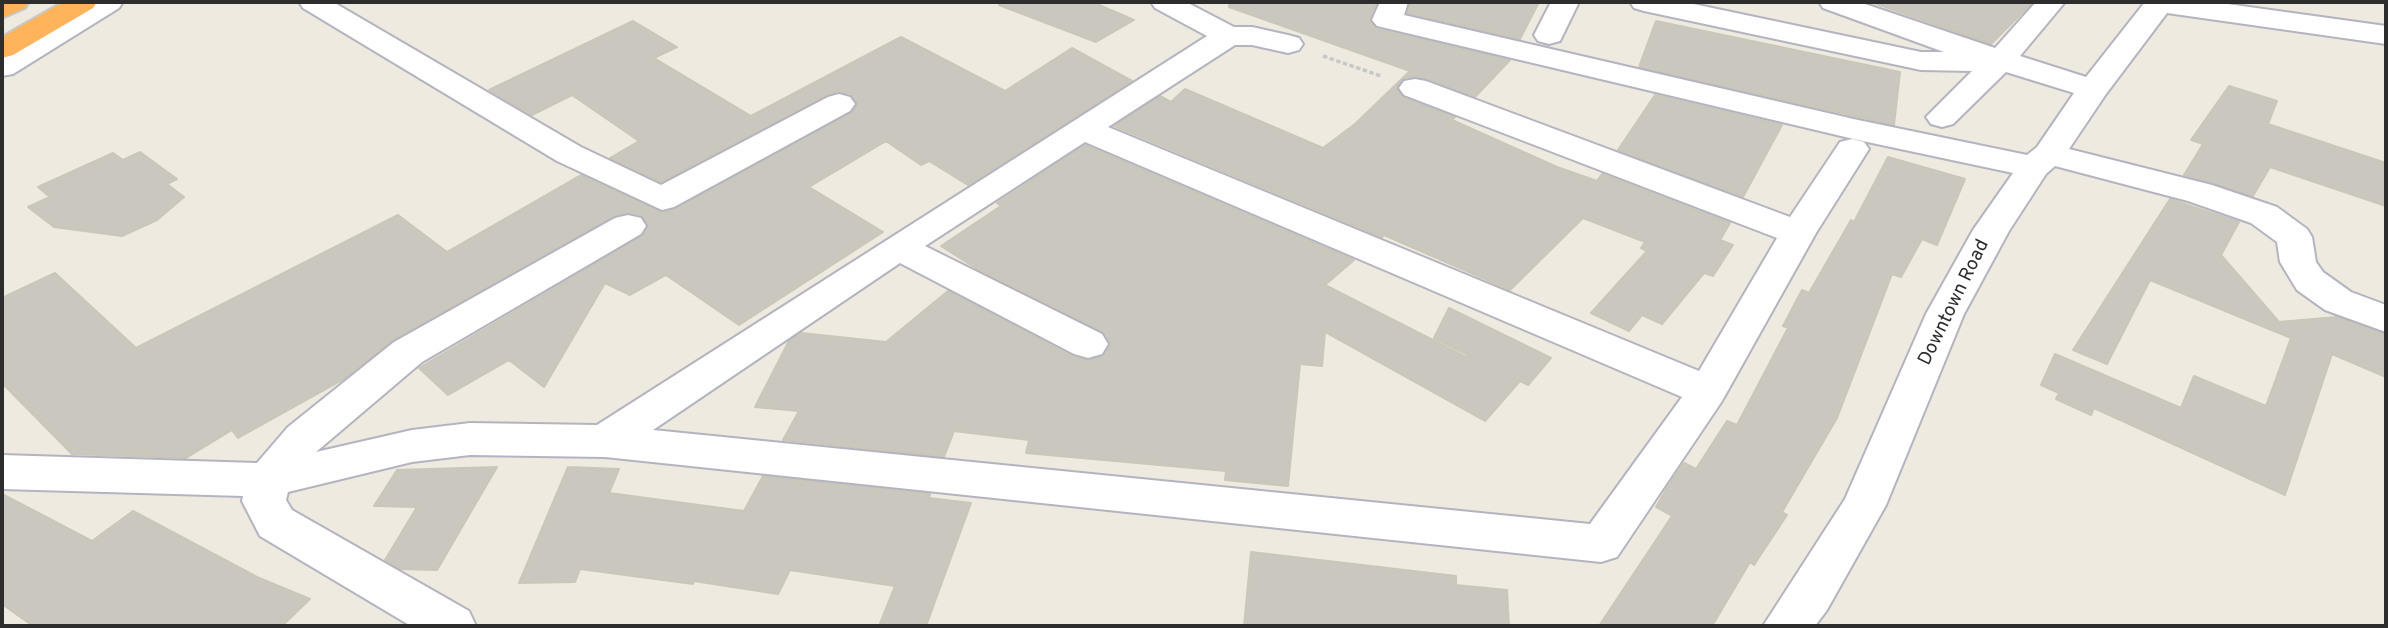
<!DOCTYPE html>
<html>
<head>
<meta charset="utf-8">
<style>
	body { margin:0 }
	#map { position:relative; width:2388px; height:628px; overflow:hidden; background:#eeeae0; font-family:Overpass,sans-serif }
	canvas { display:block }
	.frame { position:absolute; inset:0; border:4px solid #2d2d2d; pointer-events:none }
</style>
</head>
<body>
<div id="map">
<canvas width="2388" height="628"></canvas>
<div class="frame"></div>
</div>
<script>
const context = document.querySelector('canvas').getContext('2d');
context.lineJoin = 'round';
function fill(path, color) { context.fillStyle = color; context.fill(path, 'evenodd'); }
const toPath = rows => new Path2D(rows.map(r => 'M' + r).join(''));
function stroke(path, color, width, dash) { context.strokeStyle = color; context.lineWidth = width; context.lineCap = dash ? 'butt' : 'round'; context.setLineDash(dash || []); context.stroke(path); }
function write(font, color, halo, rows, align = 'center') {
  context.font = font + ' Overpass,sans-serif'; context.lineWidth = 5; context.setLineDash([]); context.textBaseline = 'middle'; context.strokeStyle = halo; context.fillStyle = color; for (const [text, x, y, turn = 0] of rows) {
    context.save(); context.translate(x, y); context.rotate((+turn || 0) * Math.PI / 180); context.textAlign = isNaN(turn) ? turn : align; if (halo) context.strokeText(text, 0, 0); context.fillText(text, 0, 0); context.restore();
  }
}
const building = toPath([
	[1000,2,1092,2,1134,20,1096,42,999,5,1000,2],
	[1230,2,1377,2,1370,19,1376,29,1510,60,1475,97,1415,76,1404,78,1396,88,1403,97,1455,117,1452,120,1557,167,1597,181,1602,174,1730,223,1720,240,1733,245,1713,276,1704,273,1662,324,1642,315,1629,331,1591,313,1647,251,1641,248,1645,242,1583,218,1510,290,1384,235,1382,237,1114,126,1160,96,1171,102,1185,89,1323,148,1355,124,1410,71,1229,7,1230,2],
	[1410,2,1539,2,1520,39,1407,13,1410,2],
	[1871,2,2033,2,1991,44,1871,2],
	[633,21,677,47,654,58,751,116,901,37,1005,91,1072,48,1132,81,968,185,929,161,921,165,886,141,809,187,883,232,739,325,666,275,630,295,605,283,544,387,509,360,448,395,419,368,642,236,648,225,642,215,627,212,614,216,393,340,344,379,238,438,232,430,186,458,72,454,2,383,2,298,55,273,136,348,398,215,447,252,581,175,663,213,675,209,851,113,857,106,851,94,838,91,827,95,661,182,610,158,639,141,572,95,532,115,489,90,633,21],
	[1656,21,1900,72,1894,125,1639,67,1656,21],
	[2229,86,2277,101,2268,124,2386,163,2386,206,2270,167,2253,196,2184,175,2203,144,2191,140,2229,86],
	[1655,95,1782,125,1743,197,1618,150,1655,95],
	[1085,145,1354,260,1325,285,1466,357,1468,355,1434,338,1449,308,1551,358,1528,385,1520,381,1485,421,1325,332,1322,366,1300,364,1288,486,1225,480,1226,471,1026,453,1029,440,954,431,944,457,783,440,799,411,755,407,789,341,801,333,886,342,948,291,1073,357,1089,361,1104,355,1110,343,1103,332,977,269,941,246,1001,206,997,203,1085,145],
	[140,152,177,179,167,184,184,197,157,220,122,236,54,227,28,207,50,197,38,187,113,153,123,160,140,152],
	[1888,157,1965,179,1937,245,1922,239,1901,277,1892,274,1837,418,1782,512,1787,515,1754,565,1750,562,1712,626,1599,626,1672,516,1656,507,1667,488,1684,463,1696,469,1727,421,1737,425,1788,328,1783,326,1802,290,1809,293,1851,220,1854,222,1888,157],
	[2170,199,2239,222,2221,255,2279,322,2337,317,2386,334,2386,377,2332,354,2285,495,2094,408,2091,415,2056,399,2059,393,2041,385,2055,354,2181,408,2194,376,2266,406,2291,338,2150,280,2107,364,2073,350,2170,199],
	[497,467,437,570,400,569,385,560,417,507,374,506,397,470,497,467],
	[568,467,619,469,609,493,744,511,763,476,930,494,929,498,971,503,926,626,879,626,895,586,790,570,778,594,694,581,693,584,580,569,575,582,519,583,568,467],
	[2,494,92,541,133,511,257,577,310,599,282,626,33,626,2,604,2,494],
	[1251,552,1456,576,1456,585,1507,590,1509,626,1244,626,1251,552]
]);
const path = toPath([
	[1323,56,1381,76]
]);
const minor = toPath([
	[89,2,123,2,119,8,13,74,2,76,2,54,89,2],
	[299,2,333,2,581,147,661,185,828,97,839,94,850,97,855,104,850,111,674,207,662,210,557,161,303,8,299,2],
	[1151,2,1186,2,1234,27,1252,27,1288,35,1299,38,1303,44,1299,50,1288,53,1252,45,1235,45,1108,127,1699,371,1777,238,1404,95,1399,88,1404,81,1415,79,1426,81,1790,217,1840,142,1852,139,1864,142,1869,149,1816,233,1722,401,1617,557,1601,562,605,457,470,455,412,462,288,492,286,500,292,510,469,611,476,626,411,626,260,536,242,501,243,496,2,489,2,455,257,463,288,427,394,342,615,218,628,215,641,218,646,226,641,234,422,362,316,452,412,430,470,423,597,425,1207,36,1155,8,1151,2],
	[1085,142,1682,397,1590,524,653,430,900,263,1074,354,1088,358,1102,354,1108,344,1102,334,925,246,1085,142],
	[1380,2,1408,2,1404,15,1858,120,2027,155,2037,147,2074,93,2006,72,1953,124,1942,127,1931,124,1926,117,1972,71,1921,70,1644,11,1634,8,1630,2,1684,2,1921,52,1944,52,1823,8,1819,2,1859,2,1995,48,2036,2,2065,2,2020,56,2086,77,2145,2,2213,2,2386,26,2386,44,2167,13,2106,94,2069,149,2212,185,2277,207,2307,229,2312,237,2316,262,2323,272,2351,292,2386,305,2386,332,2325,310,2297,290,2280,262,2277,242,2251,223,2188,201,2055,166,2046,174,2009,231,1964,314,1886,505,1827,610,1815,626,1763,626,1845,499,1926,314,1973,230,2013,173,1858,140,1377,26,1372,20,1380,2],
	[1551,2,1579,2,1560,41,1549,44,1538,41,1534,35,1551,2]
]);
const highway = toPath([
	[2,2,29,2,25,8,2,18,2,2],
	[63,2,97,2,93,8,13,55,2,58,2,37,63,2]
]);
const streetNames = [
	["Downtown Road",1955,303,-64]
];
fill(building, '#cac8be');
stroke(building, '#cac6b9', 2);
stroke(minor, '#b3b4c0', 4);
stroke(highway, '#c8c8c8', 4);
stroke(path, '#c8c8c8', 3.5, [4.5, 2.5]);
fill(minor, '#fff');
fill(highway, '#ffb35a');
write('19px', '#2d2d2d', '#fff', streetNames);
</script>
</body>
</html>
